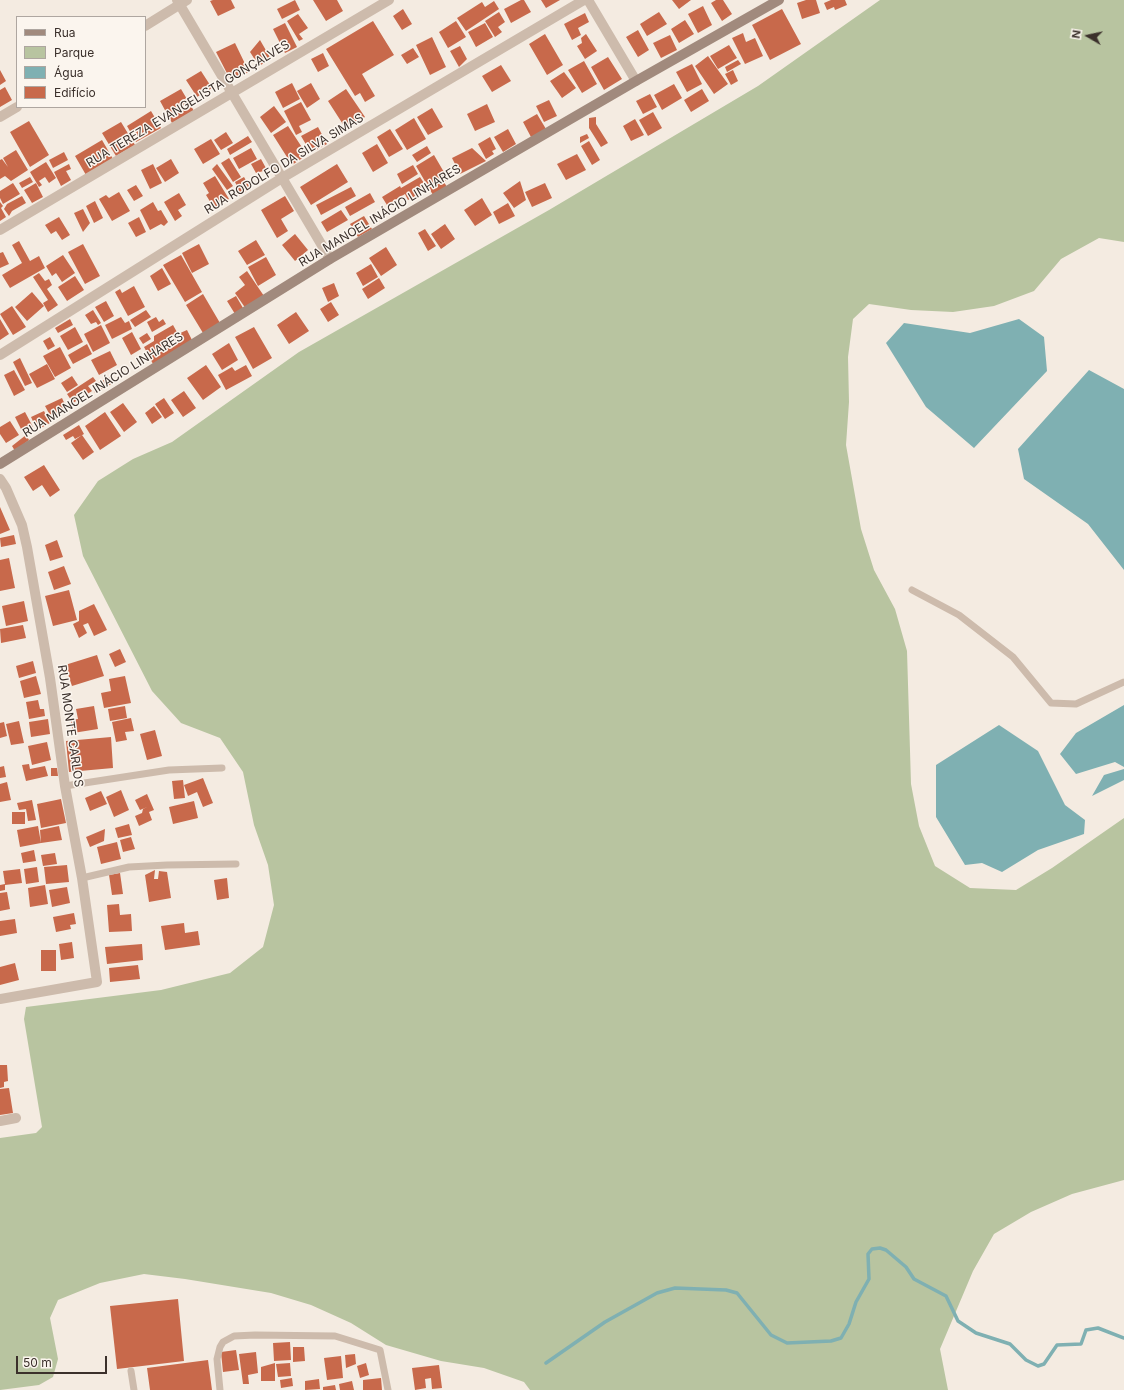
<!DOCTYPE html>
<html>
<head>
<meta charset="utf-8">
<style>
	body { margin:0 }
	#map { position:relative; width:1124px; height:1390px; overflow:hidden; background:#f4ebe1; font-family:Inter,sans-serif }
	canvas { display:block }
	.legend { position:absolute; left:16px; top:16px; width:130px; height:92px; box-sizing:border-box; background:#fbf5ee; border:1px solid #aea6a0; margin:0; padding:5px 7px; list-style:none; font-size:12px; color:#3b302b }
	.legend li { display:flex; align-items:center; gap:8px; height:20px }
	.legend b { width:20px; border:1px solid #aea6a0 }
	.north { position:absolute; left:1068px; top:16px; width:40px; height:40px; -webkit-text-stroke:3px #fbf5ee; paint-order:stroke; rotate:279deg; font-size:11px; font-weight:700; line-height:16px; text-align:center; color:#3b302b }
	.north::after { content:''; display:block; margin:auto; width:14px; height:18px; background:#3b302b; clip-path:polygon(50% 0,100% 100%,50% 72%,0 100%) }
	.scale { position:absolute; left:16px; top:1356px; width:91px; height:18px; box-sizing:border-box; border:2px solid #3b302b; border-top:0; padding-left:5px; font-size:12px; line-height:14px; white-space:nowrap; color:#3b302b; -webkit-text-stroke:3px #fbf5ee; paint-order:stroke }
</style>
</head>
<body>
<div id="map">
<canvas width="1124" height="1390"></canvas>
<ul class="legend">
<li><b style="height:5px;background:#a18a7d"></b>Rua</li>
<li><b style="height:11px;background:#b8c4a0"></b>Parque</li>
<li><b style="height:11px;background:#7fb0b2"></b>Água</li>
<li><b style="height:11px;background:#c8694b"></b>Edifício</li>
</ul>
<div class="north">N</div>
<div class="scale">50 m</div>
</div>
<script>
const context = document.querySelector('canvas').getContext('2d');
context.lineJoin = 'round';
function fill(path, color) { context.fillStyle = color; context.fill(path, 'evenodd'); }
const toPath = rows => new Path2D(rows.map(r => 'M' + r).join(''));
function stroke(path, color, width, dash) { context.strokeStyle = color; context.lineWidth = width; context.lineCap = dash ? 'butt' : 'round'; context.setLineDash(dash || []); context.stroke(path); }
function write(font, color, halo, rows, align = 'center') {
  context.font = font + ' Inter,sans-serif'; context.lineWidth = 3; context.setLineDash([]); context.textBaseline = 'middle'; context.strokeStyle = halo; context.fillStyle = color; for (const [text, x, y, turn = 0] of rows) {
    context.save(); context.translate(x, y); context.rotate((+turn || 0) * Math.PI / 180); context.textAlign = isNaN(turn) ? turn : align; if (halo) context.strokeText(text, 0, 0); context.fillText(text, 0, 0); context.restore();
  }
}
const green = toPath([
	[880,0,1124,0,1124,242,1099,238,1061,259,1034,291,994,306,953,312,911,310,869,304,853,319,848,357,849,402,846,445,861,529,874,570,895,609,907,651,911,784,919,826,935,866,970,888,1016,890,1052,868,1124,818,1124,1180,1072,1194,1031,1212,994,1234,973,1271,940,1349,948,1390,530,1390,524,1382,484,1368,441,1361,386,1345,351,1323,311,1305,271,1293,185,1279,144,1274,100,1283,58,1300,50,1318,58,1359,53,1377,39,1385,0,1390,0,1138,36,1133,42,1127,24,1019,26,1007,161,990,230,973,263,947,274,905,268,865,254,825,243,772,220,738,181,723,152,691,83,556,74,515,98,481,133,459,172,442,299,352,549,210,758,86]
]);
const water = toPath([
	[1019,319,1044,337,1047,371,974,448,926,407,886,343,904,323,970,333],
	[1089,370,1124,389,1124,570,1088,524,1024,479,1018,449],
	[1124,705,1124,767,1115,762,1076,774,1060,754,1076,733],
	[999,725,1038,751,1065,805,1085,820,1084,834,1038,850,1002,872,982,863,965,865,936,817,936,765],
	[1124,769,1124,780,1092,796,1104,775]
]);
const stream = toPath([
	[546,1363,605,1322,657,1293,675,1288,726,1290,737,1293,771,1335,787,1343,831,1341,841,1338,849,1324,856,1302,869,1279,868,1254,872,1249,880,1248,886,1250,906,1267,914,1279,946,1296,958,1321,976,1333,1010,1344,1026,1360,1038,1366,1044,1364,1057,1345,1081,1344,1086,1330,1098,1328,1124,1338]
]);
const building = toPath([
	[213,0,231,0,235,8,218,16,210,1],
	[295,0,300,10,282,19,277,9],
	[313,0,337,0,343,11,326,21],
	[521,0,524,0,531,12,511,23,504,9],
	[541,0,560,0,546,8],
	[672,0,691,0,679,9],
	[716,0,723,0,732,14,722,21,711,3],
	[806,0,816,0,820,13,802,19,797,3],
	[831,0,845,0,847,5,835,10,834,7,827,10,824,3],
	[494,1,499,9,466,31,457,18,482,2,485,7],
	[703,6,712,25,698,33,688,14],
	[403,9,412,24,402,30,393,16],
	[782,9,801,44,770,60,752,25],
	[499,12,505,22,498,27,502,32,495,37,485,21],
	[659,12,667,24,647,36,640,24],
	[585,13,589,22,578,28,581,35,572,40,564,24],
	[298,14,308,28,299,34,303,39,299,41,287,21],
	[685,20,694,34,679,43,671,29],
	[373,21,394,55,362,74,375,96,365,102,360,93,355,96,326,49],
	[456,21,466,37,448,48,439,32],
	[285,23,297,47,285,53,273,29],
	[485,23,493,37,476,47,468,32],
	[638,30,649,50,638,57,626,37],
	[743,33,746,42,755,38,763,56,745,64,732,38],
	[545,34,563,65,547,75,529,44],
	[586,34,597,51,585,59,577,46,582,43,581,38],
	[670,35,677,50,661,58,653,43],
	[432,37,446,67,430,75,416,45],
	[260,40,271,59,259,66,250,52],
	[235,43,249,72,231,81,216,52],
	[729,45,737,58,718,69,710,56],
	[460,46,467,59,459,67,450,51],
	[413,48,419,57,407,64,401,55],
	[323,53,329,66,318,72,311,59],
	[708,56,728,84,714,94,695,66],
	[608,57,622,79,604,90,591,67],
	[738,60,741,64,727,72,725,67],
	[584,61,597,84,582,93,568,70],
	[692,64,702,84,687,92,676,72],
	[501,65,511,81,492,92,482,76],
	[0,70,6,81,0,85],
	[733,70,738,81,731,85,725,74],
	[201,71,212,88,197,97,186,80],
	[564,72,576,88,562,98,550,81],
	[292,83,300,99,283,108,275,92],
	[311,83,320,99,307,108,297,91],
	[674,84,682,98,662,110,654,95],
	[5,87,12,100,0,107,0,90],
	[181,89,194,111,172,123,160,101],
	[346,89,365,117,346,129,328,101],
	[702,89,709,101,691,112,684,100],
	[650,94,657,107,643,114,636,101],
	[549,100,557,116,544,122,536,106],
	[301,102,311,120,299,126,302,132,296,135,284,111],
	[487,104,495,122,475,131,467,114],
	[274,106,286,122,271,133,260,117],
	[432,108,443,127,428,135,417,117],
	[151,111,161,128,136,142,127,126],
	[653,112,662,128,648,136,639,120],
	[537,114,546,129,531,137,523,122],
	[596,117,596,124,608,143,601,147,589,128,589,118],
	[414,118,426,139,407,150,395,130],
	[635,119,644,135,631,141,623,126],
	[29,121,49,155,30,167,10,132],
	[121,122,135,145,116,156,102,133],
	[288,126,307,155,292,165,273,135],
	[318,127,327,144,311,153,301,136],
	[390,129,403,149,389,157,377,137],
	[508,129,516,144,503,152,494,137],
	[226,132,233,143,221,150,214,140],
	[587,134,589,138,580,143,580,137],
	[248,136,252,142,230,155,227,149],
	[490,137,496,149,492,151,494,154,486,159,478,144],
	[211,139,220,154,203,164,194,149],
	[102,140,113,159,86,175,75,156],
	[589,141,600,160,592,165,581,146],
	[377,144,388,163,373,172,362,153],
	[427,146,431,153,417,162,412,155],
	[251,148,257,159,239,169,233,158],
	[472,148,486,161,460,174,452,158],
	[16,150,28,170,11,181,5,176,0,179,0,160,2,159,8,167,3,158],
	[64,152,68,160,53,168,49,160],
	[577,154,586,170,566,180,557,164],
	[434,155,448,179,444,182,447,187,433,195,416,166],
	[229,158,241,177,233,182,221,163],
	[171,159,179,173,165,182,156,168],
	[261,159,267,170,256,173,251,164],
	[46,162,56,178,49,183,45,177,39,181,42,185,39,187,30,172],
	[69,164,71,169,66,171,71,180,61,186,54,172],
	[153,164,162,183,150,189,141,170],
	[217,164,233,186,227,190,212,169],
	[337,164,348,182,311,205,300,187],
	[413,165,418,174,402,184,397,174],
	[215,176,229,199,214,208,206,195,209,193,203,183],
	[30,177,33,182,22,188,19,183],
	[244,177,251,189,237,197,234,191,238,188,235,182],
	[420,177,428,189,408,200,405,194,387,205,382,197,400,186,401,188],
	[520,181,526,200,514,208,503,193],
	[13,183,20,194,3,204,0,198,0,191],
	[36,183,43,197,32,203,24,190],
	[545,183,552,198,532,207,525,192],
	[136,185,143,196,134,201,127,190],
	[351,187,356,196,321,215,316,205],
	[119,192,130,211,112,221,99,199,106,195,109,198],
	[179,193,186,205,178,210,182,216,175,221,164,202],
	[370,193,375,202,350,216,345,207],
	[22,196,26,203,12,211,9,216,4,209,7,204],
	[285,196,294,211,281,219,288,231,277,238,261,210],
	[482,198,492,215,475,226,464,210],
	[95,201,103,218,94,223,86,206],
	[0,202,3,206,1,208,6,217,0,221],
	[153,202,158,211,161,210,168,222,164,226,161,224,150,230,140,210],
	[508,203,515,216,499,224,493,212],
	[83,209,90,223,83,232,74,213],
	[341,210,348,220,327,232,321,222],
	[364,216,372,229,358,237,350,224],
	[59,217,70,235,62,240,56,231,51,234,45,225],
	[139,217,146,232,136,237,128,223],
	[445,224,455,239,441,249,431,234],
	[425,229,436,246,428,251,418,233],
	[295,234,308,250,295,261,282,245],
	[256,240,265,255,247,265,238,251],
	[19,241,30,261,39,256,45,268,10,288,2,275,22,263,12,245],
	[83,244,100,276,85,284,68,252],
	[199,244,209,264,192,273,182,253],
	[386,247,397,265,381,276,369,258],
	[3,252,9,264,0,268,0,253],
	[63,255,75,273,62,282,56,273,52,276,46,266],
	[181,255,202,292,185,302,163,265],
	[266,257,276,275,258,286,248,267],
	[371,264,378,277,363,286,356,273],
	[162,268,171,284,158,291,150,276],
	[247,271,264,296,246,309,235,293,245,285,239,277],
	[39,273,45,281,49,279,52,285,47,289,58,305,48,312,43,303,48,300,33,277],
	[75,276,84,290,67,301,58,287],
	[379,278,385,288,368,299,362,289],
	[334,283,339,296,328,302,322,288],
	[134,286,145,307,128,316,115,292,120,289,122,293],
	[32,292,44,306,27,321,15,307],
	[203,294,220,323,203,333,186,305],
	[236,296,243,308,235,314,227,301],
	[106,301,114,316,104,322,95,307],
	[331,302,339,315,328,322,320,309],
	[12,306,26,327,13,335,0,314],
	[93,310,101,323,98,325,96,322,91,324,85,315],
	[146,310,151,317,135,327,130,320],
	[296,312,309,331,289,344,277,325],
	[121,317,125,323,129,321,132,329,112,339,105,325],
	[156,317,159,322,163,319,166,324,152,332,147,322],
	[0,319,9,334,0,340],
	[70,319,73,325,58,333,55,328],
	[101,325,110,343,93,352,84,334],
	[173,325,178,334,187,330,193,342,153,364,144,347,154,341,154,336],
	[75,327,83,342,68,350,60,336],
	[254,327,272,358,253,369,235,337],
	[132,332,141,349,131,355,122,338],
	[147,333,151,339,143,344,139,338],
	[50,337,55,346,48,350,43,341],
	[229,343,238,360,222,370,212,354],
	[87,344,92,354,73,364,68,355],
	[60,347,71,368,55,377,43,356],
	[110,351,117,365,99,375,91,360],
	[20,358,32,383,25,386,13,362],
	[47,364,55,379,37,388,29,374],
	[206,365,221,387,203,400,187,378],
	[246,365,252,376,226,390,218,375,232,367,235,371],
	[14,370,25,390,14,396,4,375],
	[72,376,78,385,67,392,61,383],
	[93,377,96,381,88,386,92,391,73,403,67,394],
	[110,377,113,383,95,393,92,386],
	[184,391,196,408,183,417,171,400],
	[62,398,67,409,51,417,45,406],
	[164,398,174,413,165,419,155,404],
	[123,403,137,422,124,432,110,412],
	[154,406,162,417,152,424,145,413],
	[44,411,50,423,37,430,31,417],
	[25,412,33,427,23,433,15,417],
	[105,412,121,436,100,450,85,426],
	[10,421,19,435,6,443,0,434,0,427],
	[79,425,84,434,75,439,73,436,66,440,63,435],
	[26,435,29,440,15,451,12,446],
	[82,435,94,452,83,460,71,443],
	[44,465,60,490,50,497,42,485,33,491,24,477],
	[0,507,10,530,0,534],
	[14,535,16,544,1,547,0,538],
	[57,540,63,557,50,561,45,545],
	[9,558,15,588,0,591,0,560],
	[64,566,71,584,54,590,48,572],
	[69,590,77,620,53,626,45,596],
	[24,601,28,621,6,626,2,606],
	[94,604,107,630,94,636,88,623,83,625,87,633,79,638,73,624,79,621,79,611],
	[23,625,26,638,1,643,0,629],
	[120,649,126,662,115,667,109,654],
	[97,655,104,676,72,686,65,665],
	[33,661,36,673,19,678,16,666],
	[36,676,41,694,24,698,20,681],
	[125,676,131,703,104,708,101,693,111,691,109,679],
	[38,700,40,709,44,709,45,716,29,719,26,702],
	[94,706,98,729,73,733,71,720,78,719,76,709],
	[125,706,127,718,110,721,108,709],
	[131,718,134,731,125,732,127,740,116,742,112,722],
	[48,719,50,734,31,737,29,722],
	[19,721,24,743,11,745,6,724],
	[4,722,7,736,0,738,0,723],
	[155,730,162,756,147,760,140,734],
	[111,737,113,768,69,772,66,741],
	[47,742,51,760,32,765,28,746],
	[29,764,30,769,45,766,48,776,26,781,22,765],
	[4,766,6,777,0,778,0,767],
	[51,768,57,768,58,776,51,776],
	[203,778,213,803,203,807,197,792,188,796,184,785],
	[183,780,185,798,174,799,172,781],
	[7,782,11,800,0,802,0,784],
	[121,790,129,810,114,817,106,797],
	[101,791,107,804,90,811,85,798],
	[147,794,154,810,149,812,152,820,139,826,135,816,142,813,143,809,147,807,140,810,135,800],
	[61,799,66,823,41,828,37,804],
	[32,800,36,820,28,821,26,809,19,810,17,803],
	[194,801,198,818,173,824,169,807],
	[12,812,25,812,25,824,12,824],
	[129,824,132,835,118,838,115,828],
	[38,826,41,843,20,847,17,830],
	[59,826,62,840,41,843,40,830],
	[105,829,104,841,90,847,86,837],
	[131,837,135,849,123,852,120,840],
	[117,842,121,859,101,864,97,847],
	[34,850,36,861,23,863,21,853],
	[55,853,57,864,43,866,41,855],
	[67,865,69,882,46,884,44,867],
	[37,867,39,882,26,884,24,869],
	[20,869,22,883,5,885,5,890,0,891,0,885,5,884,3,871],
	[155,870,154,879,158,879,159,871,167,872,171,898,149,902,145,875],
	[120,873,123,894,112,895,109,875],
	[227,878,229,898,217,900,214,880],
	[45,885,48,904,30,907,28,888],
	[67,887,70,903,52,907,49,890],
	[7,892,10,909,0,911,0,893],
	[119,904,120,915,131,914,132,931,109,932,107,905],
	[74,913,76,924,70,925,71,929,56,932,53,917],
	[15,919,17,933,0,936,0,921],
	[184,923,185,933,198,931,200,945,165,950,161,926],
	[72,942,74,958,61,960,59,944],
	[142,944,143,960,107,964,105,947],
	[41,950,56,950,56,971,41,971],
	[15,963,19,980,0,985,0,967],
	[138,965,140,979,110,982,109,968],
	[0,1065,7,1065,8,1081,4,1082,4,1087,0,1088],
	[9,1088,13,1113,0,1115,0,1089],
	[178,1299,184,1361,117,1369,110,1306],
	[290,1342,291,1360,274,1361,273,1343],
	[293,1347,304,1347,305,1361,293,1362],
	[236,1350,239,1370,223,1372,221,1352],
	[256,1352,258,1373,248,1375,249,1384,243,1384,239,1354],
	[355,1354,356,1364,346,1368,345,1355],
	[341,1356,343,1378,327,1380,324,1358],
	[208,1360,212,1390,150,1390,147,1368],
	[275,1363,275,1381,261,1381,261,1367],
	[290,1363,291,1376,278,1377,276,1364],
	[366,1363,369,1375,360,1378,357,1366],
	[439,1365,442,1388,432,1389,431,1378,425,1379,426,1388,415,1390,412,1368],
	[292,1378,293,1386,281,1388,280,1380],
	[381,1378,382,1390,363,1390,363,1380],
	[319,1379,320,1389,305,1390,305,1381],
	[352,1381,354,1390,340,1390,339,1384],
	[335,1385,336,1390,323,1390,323,1387]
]);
const service = toPath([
	[912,590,959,615,1013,657,1051,703,1076,704,1124,682],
	[65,786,169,770,222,768],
	[82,878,129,867,167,865,236,864],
	[131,1371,134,1390],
	[220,1390,217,1359,220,1347,223,1342,234,1336,255,1335,335,1336,380,1350,388,1390]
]);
const minor = toPath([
	[177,0,330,259],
	[588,0,636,81],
	[145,26,187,0],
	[0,117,17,107],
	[0,230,389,0],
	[0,355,282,178,584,0],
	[0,479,6,488,22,525,27,547,50,678,65,786,82,878,97,982,0,999],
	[0,1121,16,1118]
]);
const secondary = toPath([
	[0,464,330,259,636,81,779,0]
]);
const streetNames = [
	["RUA TEREZA EVANGELISTA GONÇALVES",188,104,-31],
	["RUA RODOLFO DA SILVA SIMAS",284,164,-31],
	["RUA MANOEL INÁCIO LINHARES",380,216,-31],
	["RUA MANOEL INÁCIO LINHARES",103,385,-32],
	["RUA MONTE CARLOS",70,726,82]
];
fill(green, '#b8c4a0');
fill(water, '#7fb0b2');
stroke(stream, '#7fb0b2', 3.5);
fill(building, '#c8694b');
stroke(service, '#cdbbac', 7);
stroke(minor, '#cdbbac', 10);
stroke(secondary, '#a18a7d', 10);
write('12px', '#3b302b', '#fbf5ee', streetNames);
</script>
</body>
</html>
